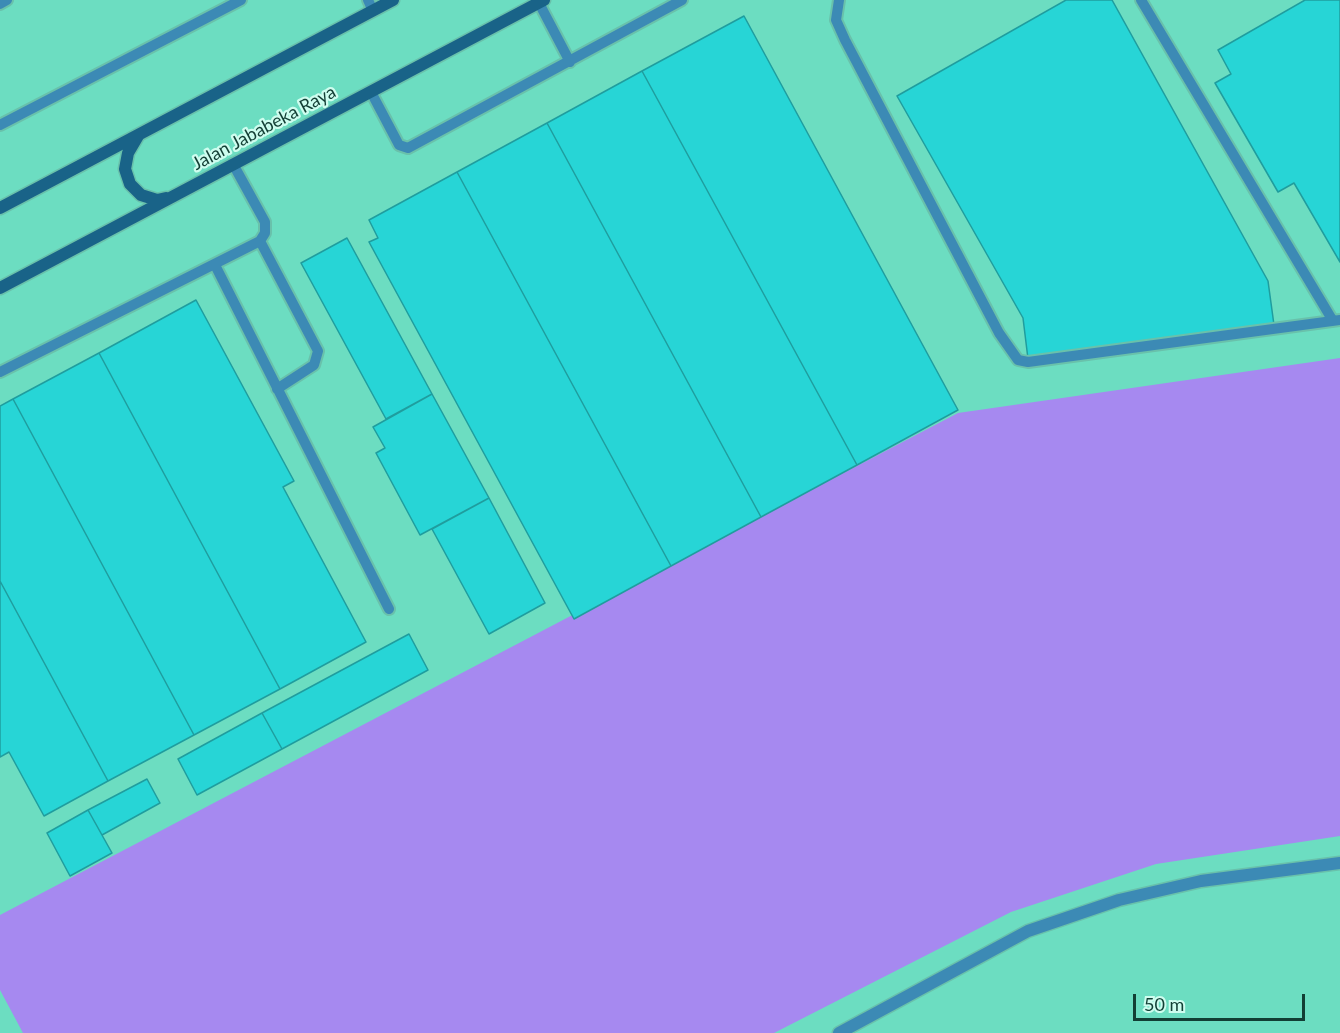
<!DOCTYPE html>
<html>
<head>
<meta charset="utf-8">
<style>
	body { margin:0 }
	#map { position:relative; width:1340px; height:1033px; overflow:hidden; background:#82e6cd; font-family:Lato,sans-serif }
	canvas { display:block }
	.scale { position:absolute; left:1133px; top:994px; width:172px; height:27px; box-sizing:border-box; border:3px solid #123e34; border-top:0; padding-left:8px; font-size:18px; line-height:21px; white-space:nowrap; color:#123e34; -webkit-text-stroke:4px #cefdef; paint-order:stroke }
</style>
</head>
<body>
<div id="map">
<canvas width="1340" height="1033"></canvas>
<div class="scale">50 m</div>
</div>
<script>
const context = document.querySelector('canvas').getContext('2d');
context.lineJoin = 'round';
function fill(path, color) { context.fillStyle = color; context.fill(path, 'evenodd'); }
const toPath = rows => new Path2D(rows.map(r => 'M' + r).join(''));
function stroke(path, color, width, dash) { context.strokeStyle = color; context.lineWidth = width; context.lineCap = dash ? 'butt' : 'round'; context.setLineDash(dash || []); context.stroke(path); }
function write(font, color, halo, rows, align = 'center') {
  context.font = font + ' Lato,sans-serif'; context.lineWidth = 4.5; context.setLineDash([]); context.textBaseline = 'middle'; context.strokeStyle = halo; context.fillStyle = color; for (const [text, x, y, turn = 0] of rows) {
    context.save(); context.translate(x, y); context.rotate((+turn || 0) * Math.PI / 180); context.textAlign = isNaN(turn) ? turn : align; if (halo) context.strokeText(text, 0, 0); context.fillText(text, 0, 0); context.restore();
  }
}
const built = toPath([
	[0,0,1340,0,1340,1033,0,1033]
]);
const green = toPath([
	[1340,358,1340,836,1156,864,1011,912,774,1033,23,1033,0,990,0,915,958,413]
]);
const building = toPath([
	[1066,0,1112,0,1268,281,1274,325,1028,359,1023,318,897,96,1066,0],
	[1305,0,1340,0,1340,262,1294,183,1278,192,1215,83,1231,74,1218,50,1305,0],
	[744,16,958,410,857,465,642,71,744,16],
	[642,71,857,465,761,517,547,123,642,71],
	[547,123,761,517,671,566,457,172,547,123],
	[457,172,671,566,574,619,369,242,378,238,369,220,457,172],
	[347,238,432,394,386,419,301,263,347,238],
	[196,300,294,481,283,487,366,642,280,689,99,353,196,300],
	[99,353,280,689,194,735,13,399,99,353],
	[432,394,489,498,420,535,376,453,385,448,373,427,432,394],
	[13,399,194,735,108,781,0,581,0,406,13,399],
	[489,498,545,603,489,634,432,529,489,498],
	[0,581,108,781,44,816,9,752,0,757,0,581],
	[409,634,428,670,282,749,262,713,409,634],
	[262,713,282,749,197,795,178,759,262,713],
	[147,779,160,803,102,835,88,810,147,779],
	[88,810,112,853,70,876,47,833,88,810]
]);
const service = toPath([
	[368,0,373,11],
	[839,0,836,20,845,40,999,333,1018,360,1028,362,1340,320],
	[1141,0,1333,321],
	[539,3,570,62],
	[0,4,7,0],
	[371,92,399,145,408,148,682,0],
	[0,125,241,0],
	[260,241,318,351,314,365,277,389],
	[215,265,389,609],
	[0,372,260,241,265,233,265,222,233,164]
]);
const minor = toPath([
	[839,1033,1028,931,1119,900,1201,881,1340,863]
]);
const secondary = toPath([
	[138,136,128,153,125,169,130,184,141,195,157,200,166,198],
	[0,208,393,0],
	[0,288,544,0]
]);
const streetNames = [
	["Jalan Jababeka Raya",264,128,-28]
];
fill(built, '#6cddc1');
fill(green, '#a689f0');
fill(building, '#27d5d6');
stroke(building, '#1f9d9e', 1.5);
stroke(service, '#69c1ab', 14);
stroke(minor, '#69c1ab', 15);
stroke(secondary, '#69c1ab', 15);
stroke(service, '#3c8ab5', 10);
stroke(minor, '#3c8ab5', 12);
stroke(secondary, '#196388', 12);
write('18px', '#123e34', '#cefdef', streetNames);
</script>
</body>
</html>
